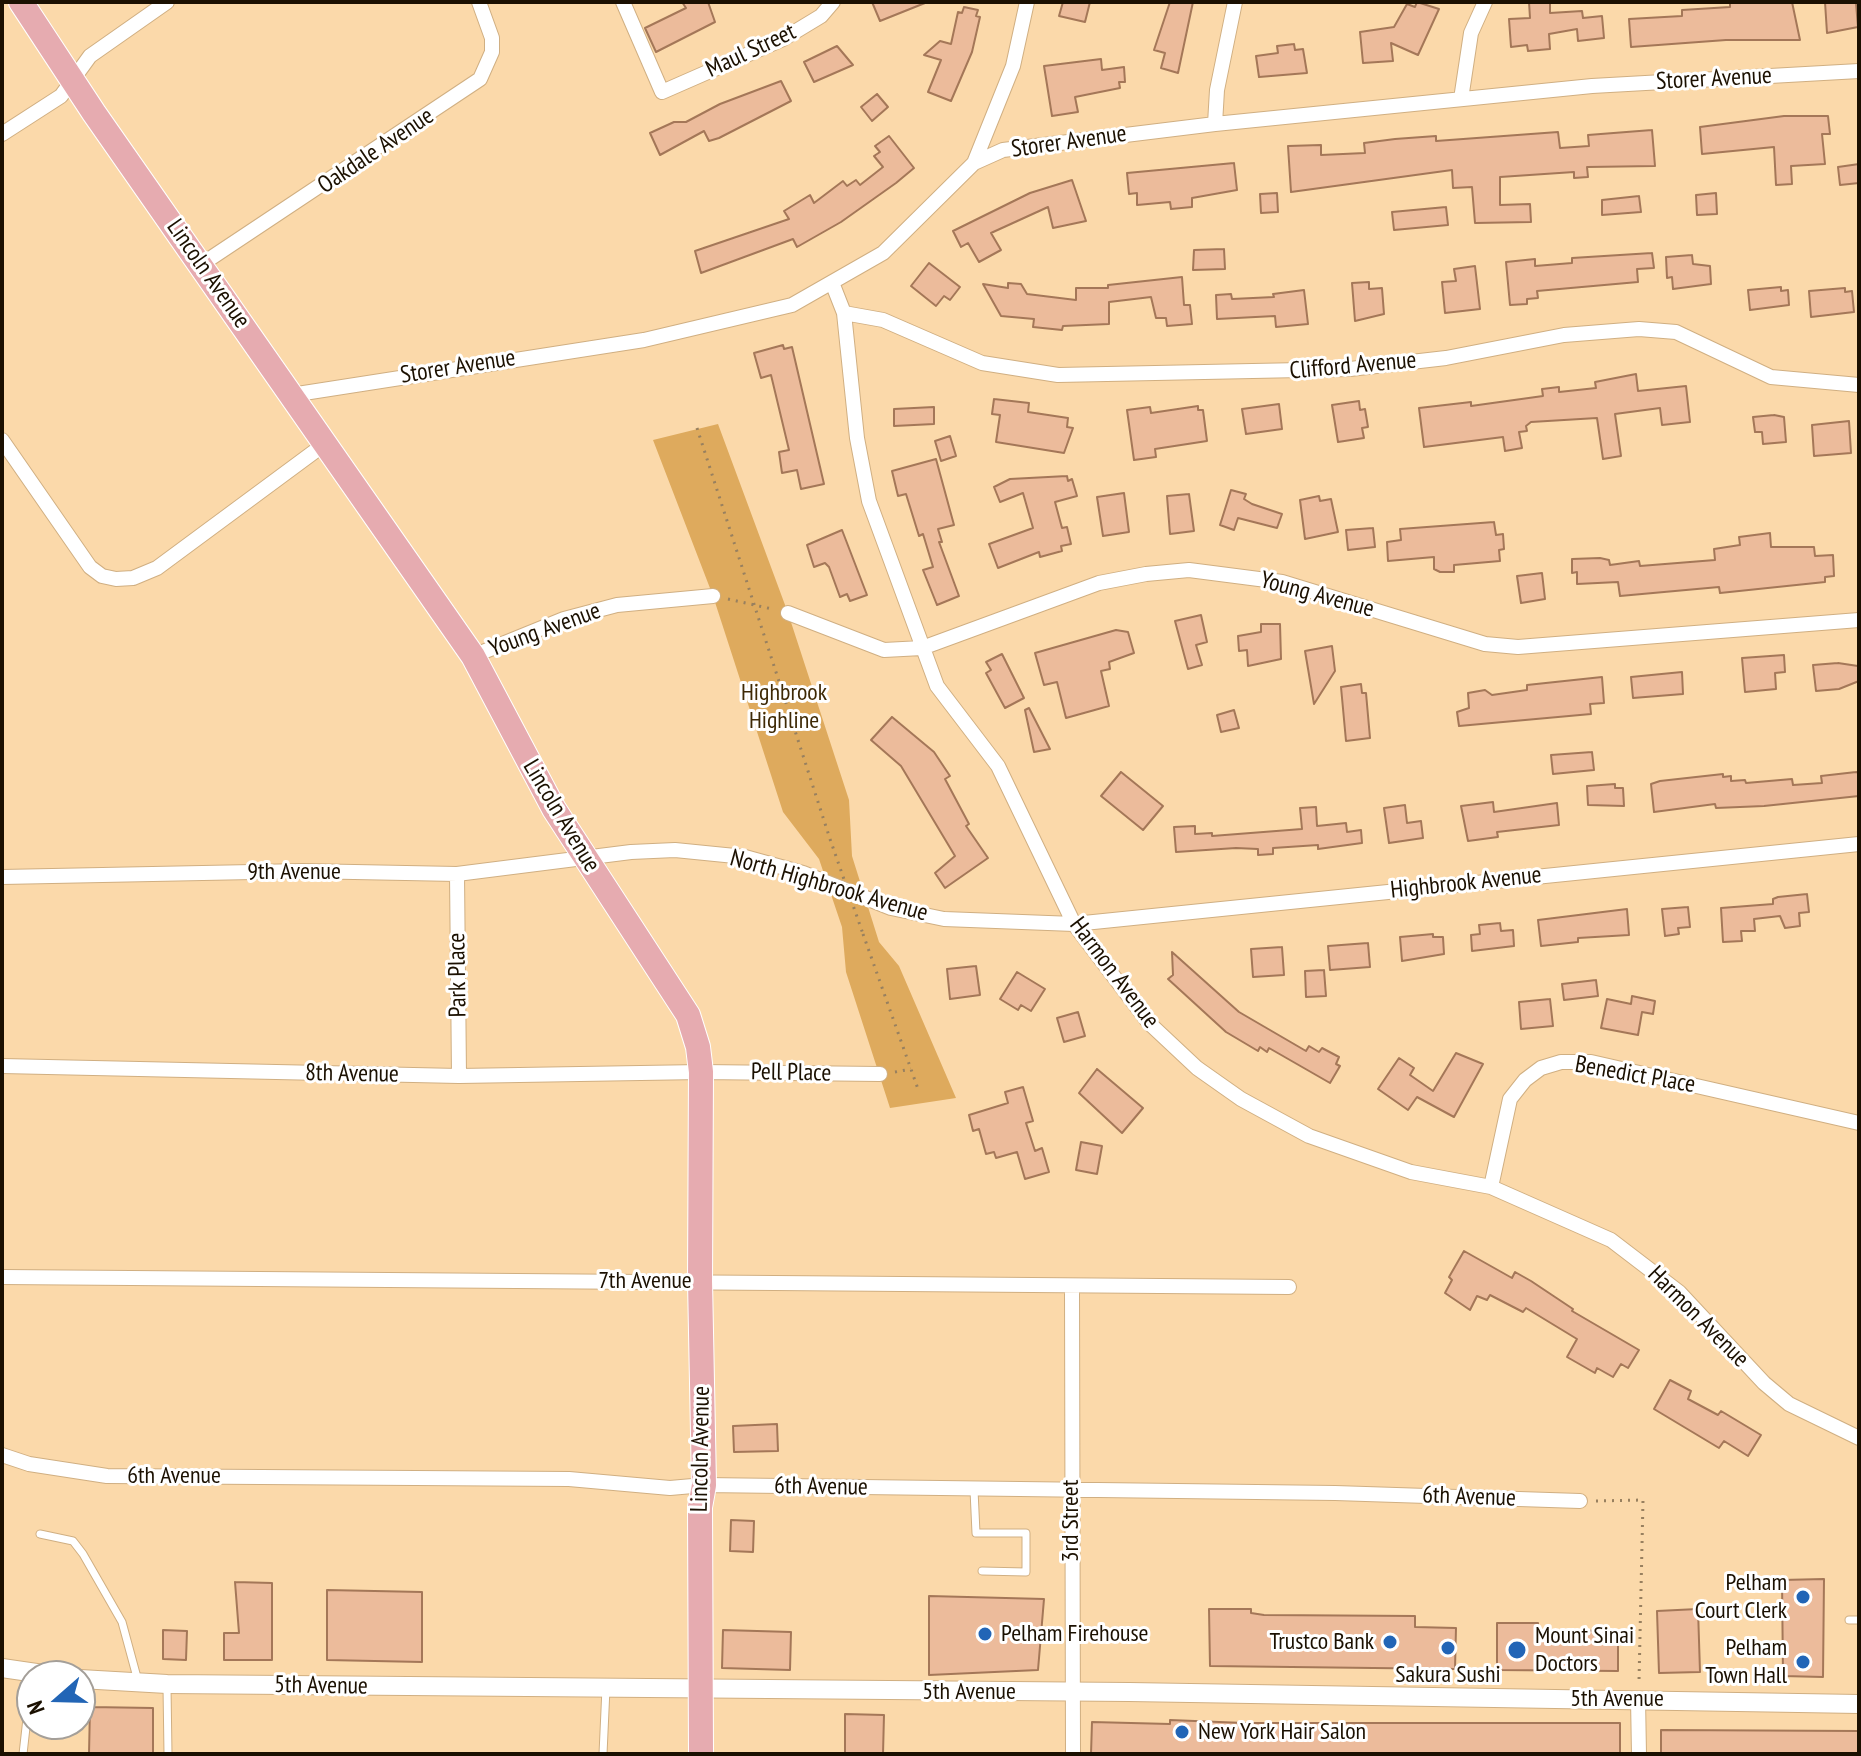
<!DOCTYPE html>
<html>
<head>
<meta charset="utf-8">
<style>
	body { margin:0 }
	#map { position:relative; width:1861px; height:1756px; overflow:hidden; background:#fbd9aa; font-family:"PT Sans Narrow",sans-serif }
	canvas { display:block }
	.frame { position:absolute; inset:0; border:4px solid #1b1001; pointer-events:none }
	.north { position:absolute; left:16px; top:1660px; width:80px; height:80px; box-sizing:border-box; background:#fff; border:2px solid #a49f99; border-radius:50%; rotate:250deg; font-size:22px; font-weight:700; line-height:32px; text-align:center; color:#1b1001 }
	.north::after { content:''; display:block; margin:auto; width:28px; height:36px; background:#2265b6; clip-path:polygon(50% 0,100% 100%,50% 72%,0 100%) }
</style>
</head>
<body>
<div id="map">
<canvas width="1861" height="1756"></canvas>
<div class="frame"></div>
<div class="north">N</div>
</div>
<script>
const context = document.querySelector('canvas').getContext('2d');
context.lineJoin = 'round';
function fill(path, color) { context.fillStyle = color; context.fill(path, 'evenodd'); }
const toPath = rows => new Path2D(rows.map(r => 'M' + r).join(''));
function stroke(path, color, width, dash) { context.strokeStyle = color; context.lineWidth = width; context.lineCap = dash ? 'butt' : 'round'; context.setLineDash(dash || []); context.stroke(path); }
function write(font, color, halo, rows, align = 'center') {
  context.font = font + ' "PT Sans Narrow",sans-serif'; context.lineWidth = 6; context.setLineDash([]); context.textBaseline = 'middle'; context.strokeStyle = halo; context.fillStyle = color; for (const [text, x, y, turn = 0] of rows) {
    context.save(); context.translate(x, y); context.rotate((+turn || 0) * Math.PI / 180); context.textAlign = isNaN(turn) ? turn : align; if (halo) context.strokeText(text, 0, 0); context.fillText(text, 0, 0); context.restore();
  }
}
const green = toPath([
	[718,424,788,613,849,800,852,856,879,942,899,966,956,1098,890,1108,846,972,842,927,819,859,783,812,713,596,653,440]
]);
const building = toPath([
	[682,2,708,2,715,22,656,52,645,28,686,8,682,2],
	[872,2,925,2,925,3,880,21,872,2],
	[1063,2,1090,2,1085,22,1059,16,1063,2],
	[1170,2,1193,2,1178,73,1161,68,1165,53,1154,50,1170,2],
	[1417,2,1439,9,1418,55,1391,43,1393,61,1363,63,1360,32,1394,27,1407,4,1415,7,1417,2],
	[1529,2,1550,2,1550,13,1582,11,1583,18,1602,16,1604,38,1578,41,1577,29,1549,34,1550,49,1528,51,1527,45,1511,47,1509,19,1530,18,1529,2],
	[1730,2,1792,2,1800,40,1726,40,1631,47,1629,19,1682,16,1682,10,1730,7,1730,2],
	[1825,2,1856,3,1858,27,1827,33,1825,2],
	[964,7,978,10,976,16,980,17,972,52,951,101,928,92,941,60,924,55,940,41,951,44,958,12,962,13,964,7],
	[1294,44,1295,50,1303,49,1307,73,1259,77,1256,56,1278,53,1277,46,1294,44],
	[837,46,853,65,814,82,804,62,837,46],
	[1101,59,1102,70,1124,67,1125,82,1119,82,1120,88,1075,97,1078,112,1052,116,1044,66,1101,59],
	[781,81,791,101,719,138,709,141,704,131,660,155,650,133,674,122,686,122,720,104,781,81],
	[877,94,888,107,872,121,861,107,877,94],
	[1784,116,1828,116,1830,134,1822,134,1825,164,1791,166,1792,184,1776,185,1774,147,1702,154,1700,127,1784,116],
	[1652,130,1655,166,1587,167,1588,177,1574,178,1574,172,1500,177,1500,205,1530,204,1531,222,1475,223,1472,187,1453,188,1452,170,1291,192,1288,146,1321,145,1321,155,1365,153,1364,143,1395,139,1436,136,1436,141,1558,132,1560,148,1589,146,1588,135,1652,130],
	[889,136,914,168,896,183,841,222,797,247,793,239,701,273,695,251,789,219,784,211,810,195,814,203,843,181,847,186,856,180,860,185,883,167,874,156,880,152,875,146,889,136],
	[1234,163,1237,190,1192,198,1192,207,1171,209,1170,202,1137,205,1137,193,1129,194,1127,173,1234,163],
	[1859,164,1859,183,1840,185,1838,167,1859,164],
	[1072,180,1086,221,1053,228,1048,207,991,233,1001,250,979,262,968,243,961,247,953,231,1030,193,1072,180],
	[1277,193,1278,212,1261,213,1260,194,1277,193],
	[1716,193,1717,214,1697,215,1696,195,1716,193],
	[1639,196,1641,212,1602,215,1602,200,1639,196],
	[1446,207,1448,225,1394,230,1392,212,1446,207],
	[1224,249,1225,269,1193,270,1194,250,1224,249],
	[1652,253,1654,268,1637,269,1638,282,1537,291,1538,298,1527,299,1527,304,1510,305,1506,262,1535,259,1535,266,1572,263,1572,258,1652,253],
	[1692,255,1693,264,1710,266,1711,284,1673,289,1672,277,1667,278,1666,257,1692,255],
	[929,263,960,287,950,300,944,296,936,306,911,286,929,263],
	[1475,266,1480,309,1445,313,1442,282,1456,281,1454,269,1475,266],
	[1182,277,1184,305,1190,305,1192,324,1167,326,1166,318,1156,318,1151,297,1109,302,1109,324,1063,326,1062,330,1033,327,1034,319,1001,316,983,284,1008,288,1008,283,1021,284,1027,294,1076,300,1076,288,1108,288,1108,285,1182,277],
	[1369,282,1369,289,1382,288,1384,314,1355,321,1352,283,1369,282],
	[1781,287,1781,291,1788,290,1789,305,1750,310,1748,290,1781,287],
	[1845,288,1845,292,1852,291,1854,312,1811,317,1809,291,1845,288],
	[1304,290,1308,324,1276,327,1275,316,1217,319,1216,295,1231,294,1232,299,1274,297,1273,294,1304,290],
	[783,345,784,349,792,347,824,484,801,489,797,470,782,473,779,452,789,450,771,375,761,378,754,353,783,345],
	[1636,374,1638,391,1686,386,1690,422,1662,425,1660,408,1615,414,1621,456,1603,459,1597,418,1531,422,1526,426,1527,431,1519,432,1522,448,1505,451,1503,437,1424,447,1419,408,1471,402,1471,406,1543,396,1542,389,1559,387,1559,392,1596,388,1595,382,1636,374],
	[994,399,1029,403,1028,412,1068,418,1067,427,1073,428,1064,453,996,442,1000,415,992,414,994,399],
	[1359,401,1360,410,1365,409,1368,427,1362,428,1364,438,1338,442,1332,405,1359,401],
	[1279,404,1282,429,1246,434,1242,409,1279,404],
	[1198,406,1198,410,1203,410,1207,441,1155,449,1156,457,1134,460,1127,410,1150,407,1151,413,1198,406],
	[934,407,934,424,894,426,894,409,934,407],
	[1774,415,1784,417,1786,442,1763,444,1762,432,1755,432,1753,417,1774,415],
	[1849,421,1851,453,1814,456,1812,425,1849,421],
	[950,436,956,456,941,461,935,441,950,436],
	[936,459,954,525,938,529,942,542,939,542,959,596,937,605,923,570,933,567,923,534,919,536,906,494,898,496,892,471,936,459],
	[1067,476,1068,481,1072,479,1077,496,1055,502,1062,528,1067,527,1071,544,1061,546,1062,551,1040,557,1039,552,998,568,989,544,1033,528,1023,493,1000,502,994,487,1010,479,1067,476],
	[1231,490,1246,494,1244,499,1252,504,1282,514,1277,528,1238,518,1234,530,1220,525,1231,490],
	[1124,493,1129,532,1103,536,1097,497,1124,493],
	[1189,494,1194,531,1170,534,1167,496,1189,494],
	[1319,496,1320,501,1331,499,1338,532,1305,539,1300,500,1319,496],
	[1494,522,1496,535,1503,534,1504,549,1499,550,1500,561,1454,565,1454,572,1440,572,1434,569,1434,557,1388,561,1387,542,1401,540,1400,529,1494,522],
	[1373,528,1375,547,1348,550,1346,530,1373,528],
	[842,530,867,595,850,601,847,594,840,597,829,567,825,563,814,567,807,545,842,530],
	[1770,533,1771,547,1814,547,1815,556,1833,555,1834,576,1825,577,1825,582,1720,593,1719,587,1620,596,1618,582,1577,584,1577,572,1572,573,1572,559,1600,558,1609,560,1610,565,1639,561,1640,566,1715,560,1714,549,1740,545,1739,537,1770,533],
	[1542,573,1545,599,1521,603,1517,576,1542,573],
	[1201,615,1207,642,1196,645,1202,665,1188,669,1175,621,1201,615],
	[1261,624,1280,624,1281,659,1248,666,1247,650,1239,651,1238,636,1261,632,1261,624],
	[1116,630,1128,632,1134,653,1109,662,1110,669,1101,671,1109,706,1066,718,1057,682,1044,685,1035,653,1116,630],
	[1332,646,1335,671,1314,704,1305,651,1332,646],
	[1002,654,1024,698,1005,708,986,673,991,670,986,662,1002,654],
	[1784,655,1785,672,1775,673,1776,689,1745,692,1742,658,1784,655],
	[1838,663,1858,666,1859,681,1839,689,1816,691,1813,665,1838,663],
	[1682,672,1683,694,1633,698,1631,677,1682,672],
	[1602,677,1604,703,1590,704,1591,714,1459,726,1457,712,1469,708,1468,693,1485,690,1492,695,1527,690,1527,685,1602,677],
	[1361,684,1362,693,1366,693,1370,738,1346,741,1341,687,1361,684],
	[1029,708,1050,749,1034,752,1025,710,1029,708],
	[1234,710,1239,728,1221,732,1217,715,1234,710],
	[892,717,934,752,950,776,945,779,969,824,966,826,988,858,945,888,935,873,955,856,901,766,871,740,892,717],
	[1592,752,1594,770,1553,774,1551,755,1592,752],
	[1121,772,1163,806,1143,830,1101,796,1121,772],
	[1856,772,1859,773,1859,796,1764,806,1716,808,1715,804,1654,812,1651,784,1660,781,1723,774,1723,777,1731,776,1731,781,1745,780,1746,783,1792,779,1793,785,1822,783,1821,776,1856,772],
	[1615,784,1615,788,1623,788,1624,806,1588,805,1587,786,1615,784],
	[1493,802,1494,812,1557,803,1559,825,1497,832,1498,837,1468,841,1461,806,1493,802],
	[1405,805,1407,823,1421,821,1423,838,1389,843,1384,808,1405,805],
	[1316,807,1317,826,1346,823,1347,832,1361,830,1362,843,1318,849,1318,845,1273,848,1273,854,1258,855,1258,849,1236,848,1176,852,1174,827,1195,826,1195,834,1212,833,1212,836,1302,829,1300,808,1316,807],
	[1807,894,1809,912,1799,913,1800,926,1785,928,1780,916,1754,919,1755,931,1741,931,1742,941,1723,942,1721,908,1773,904,1773,899,1778,897,1807,894],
	[1688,907,1690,927,1678,928,1679,934,1665,936,1662,909,1688,907],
	[1627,909,1629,935,1578,938,1578,942,1541,946,1538,920,1627,909],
	[1500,923,1501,931,1513,930,1514,946,1472,951,1471,935,1480,934,1479,925,1500,923],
	[1433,934,1433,937,1443,937,1444,954,1402,961,1400,937,1433,934],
	[1368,943,1370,967,1330,970,1328,946,1368,943],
	[1282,947,1284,975,1253,977,1251,949,1282,947],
	[1172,952,1239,1012,1306,1051,1309,1046,1319,1052,1322,1048,1339,1057,1336,1064,1340,1066,1330,1083,1269,1048,1267,1052,1260,1047,1258,1051,1226,1032,1168,979,1173,975,1172,952],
	[976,966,980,995,950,999,947,969,976,966],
	[1324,970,1326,996,1306,997,1305,971,1324,970],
	[1017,972,1045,989,1031,1011,1021,1005,1018,1010,1000,999,1017,972],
	[1596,980,1598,996,1564,1000,1562,984,1596,980],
	[1632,996,1655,1001,1653,1014,1642,1012,1638,1035,1601,1028,1607,999,1631,1004,1632,996],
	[1550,999,1553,1026,1521,1029,1519,1002,1550,999],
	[1078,1012,1085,1036,1064,1042,1057,1018,1078,1012],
	[1456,1053,1483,1064,1454,1117,1417,1097,1408,1110,1378,1089,1399,1058,1414,1068,1410,1075,1433,1091,1456,1053],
	[1097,1069,1143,1108,1122,1133,1079,1093,1097,1069],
	[1023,1087,1033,1121,1026,1123,1035,1151,1042,1148,1049,1172,1025,1179,1017,1152,996,1158,994,1152,986,1154,979,1129,973,1131,969,1115,1008,1103,1005,1092,1023,1087],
	[1081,1142,1102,1146,1097,1174,1076,1170,1081,1142],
	[1464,1251,1512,1278,1515,1272,1531,1281,1573,1309,1572,1311,1639,1350,1628,1368,1621,1364,1613,1377,1597,1368,1595,1373,1567,1357,1577,1339,1526,1308,1523,1312,1490,1295,1487,1300,1477,1296,1470,1310,1445,1293,1452,1280,1449,1277,1464,1251],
	[1670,1380,1691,1391,1688,1399,1718,1415,1721,1411,1761,1435,1748,1456,1724,1441,1719,1448,1654,1409,1670,1380],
	[777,1424,778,1451,734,1452,733,1426,777,1424],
	[731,1520,754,1521,753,1552,730,1551,731,1520],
	[1824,1579,1823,1677,1783,1676,1782,1580,1824,1579],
	[235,1582,272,1583,272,1660,224,1660,224,1633,239,1633,235,1582],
	[327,1590,422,1592,422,1662,327,1660,327,1590],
	[929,1596,1044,1599,1038,1670,929,1675,929,1596],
	[1209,1609,1251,1609,1251,1613,1264,1615,1415,1616,1415,1627,1456,1628,1455,1669,1210,1666,1209,1609],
	[1698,1609,1700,1672,1659,1673,1657,1611,1698,1609],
	[1497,1623,1538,1623,1538,1630,1618,1631,1618,1671,1497,1670,1497,1623],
	[163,1630,187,1631,186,1660,163,1659,163,1630],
	[723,1630,791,1632,790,1670,722,1668,723,1630],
	[90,1707,153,1708,153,1754,89,1754,90,1707],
	[845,1714,884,1715,883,1754,845,1754,845,1714],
	[1170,1720,1244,1723,1620,1723,1620,1754,1091,1754,1092,1722,1170,1724,1170,1720],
	[1661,1730,1859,1731,1859,1754,1661,1754,1661,1730]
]);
const path = toPath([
	[697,428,830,839],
	[728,599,772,609],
	[863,934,918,1089],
	[895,1072,911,1069],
	[1596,1501,1643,1500,1639,1681]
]);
const service = toPath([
	[974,1490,976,1533,1026,1533,1026,1572,982,1571],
	[40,1534,73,1541,83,1554,122,1622,138,1681],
	[1849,1620,1859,1620],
	[167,1687,168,1754],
	[23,1754,32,1674],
	[603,1754,606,1688]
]);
const minor = toPath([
	[623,2,662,92,783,39,821,16,833,2],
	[1461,99,1471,33,1485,2],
	[1215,124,1217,90,1235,2],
	[2,134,61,96,90,56,167,2],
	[974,163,1013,66,1027,2],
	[202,264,480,79,492,52,492,38,479,2],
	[833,285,844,313,857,438,869,501,937,686,998,766,1074,924,1149,1023,1197,1068,1241,1099,1309,1136,1411,1172,1491,1187,1611,1240,1679,1292,1764,1383,1789,1404,1859,1438],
	[844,313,883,320,982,363,1058,375,1350,369,1446,358,1564,335,1639,329,1676,332,1771,377,1859,385],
	[291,395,644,340,792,305,883,253,974,163,1003,150,1215,124,1592,86,1859,71],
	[2,440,90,567,102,576,116,579,133,578,157,568,326,443],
	[788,613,884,650,922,648,1099,583,1146,574,1189,570,1282,582,1485,644,1518,647,1859,620],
	[473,656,564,619,617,605,713,596],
	[457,874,459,1076],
	[2,877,303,871,457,874,631,852,675,850,745,857,803,873,891,908,944,919,1074,924,1859,844],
	[2,1066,459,1076,701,1072,880,1074],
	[1491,1187,1510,1099,1525,1080,1541,1068,1561,1062,1591,1062,1859,1123],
	[2,1277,1289,1287],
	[1072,1288,1073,1754],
	[2,1455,29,1464,107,1476,569,1479,670,1488,704,1485,1335,1493,1580,1501],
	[1638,1699,1639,1754]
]);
const tertiary = toPath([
	[2,1668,57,1676],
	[80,1679,167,1684,1129,1692,1859,1704]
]);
const primary = toPath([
	[21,2,94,113,473,656,554,809,688,1015,698,1047,701,1072,700,1281,704,1485,700,1507,701,1754]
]);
const pathBridge = toPath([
	[830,839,863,934]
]);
const markers = [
	[1803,1597,8,"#2265b6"],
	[985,1634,8,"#2265b6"],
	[1390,1642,8,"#2265b6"],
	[1448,1648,8,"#2265b6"],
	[1517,1650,10,"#2265b6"],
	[1803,1662,8,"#2265b6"],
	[1182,1732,8,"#2265b6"]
];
const streetNames = [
	["Maul Street",751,51,-25],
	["Storer Avenue",1714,79,-3],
	["Storer Avenue",1069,142,-8],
	["Oakdale Avenue",376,151,-34],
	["Lincoln Avenue",208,274,55],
	["Clifford Avenue",1353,366,-5],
	["Storer Avenue",458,367,-9],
	["Young Avenue",1317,595,15],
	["Young Avenue",545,630,-20],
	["Lincoln Avenue",561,816,59],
	["9th Avenue",294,872],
	["Highbrook Avenue",1466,883,-6],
	["North Highbrook Avenue",829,886,16],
	["Harmon Avenue",1114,973,53],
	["Park Place",458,975,-91],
	["Pell Place",791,1073,1],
	["8th Avenue",352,1074,1],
	["Benedict Place",1635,1075,10],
	["7th Avenue",645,1281],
	["Harmon Avenue",1698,1317,45],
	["Lincoln Avenue",701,1449,-89],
	["6th Avenue",174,1476],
	["6th Avenue",821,1487,1],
	["6th Avenue",1469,1497,2],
	["3rd Street",1071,1521,-90],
	["5th Avenue",321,1686,1],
	["5th Avenue",969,1692],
	["5th Avenue",1617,1699]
];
const parkNames = [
	["Highbrook",784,693],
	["Highline",784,721]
];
const poiNames = [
	["Pelham",1787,1583],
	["Court Clerk",1787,1611],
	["Pelham Firehouse",1001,1634,"left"],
	["Mount Sinai",1535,1636,"left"],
	["Doctors",1535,1664,"left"],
	["Trustco Bank",1374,1642],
	["Pelham",1787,1648],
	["Town Hall",1787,1676],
	["Sakura Sushi",1448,1675,"center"],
	["New York Hair Salon",1198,1732,"left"]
];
fill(green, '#deaa5d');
fill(building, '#ecbb9b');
stroke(building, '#a47758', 2);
stroke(service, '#d0af82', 9);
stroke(minor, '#d0af82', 16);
stroke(tertiary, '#d0af82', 20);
stroke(primary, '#fff', 26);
stroke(path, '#98805f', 3, [2, 6]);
stroke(service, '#fff', 7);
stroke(minor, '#fff', 14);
stroke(tertiary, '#fff', 18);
stroke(primary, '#e6abb0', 24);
stroke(pathBridge, '#98805f', 3, [2, 6]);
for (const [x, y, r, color] of markers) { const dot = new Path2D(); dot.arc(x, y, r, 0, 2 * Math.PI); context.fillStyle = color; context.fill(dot); stroke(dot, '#fff', 3); }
write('24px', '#1b1001', '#fff', streetNames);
write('24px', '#3e2905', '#fff', parkNames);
write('24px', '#1b1001', '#fff', poiNames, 'right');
</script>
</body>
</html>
